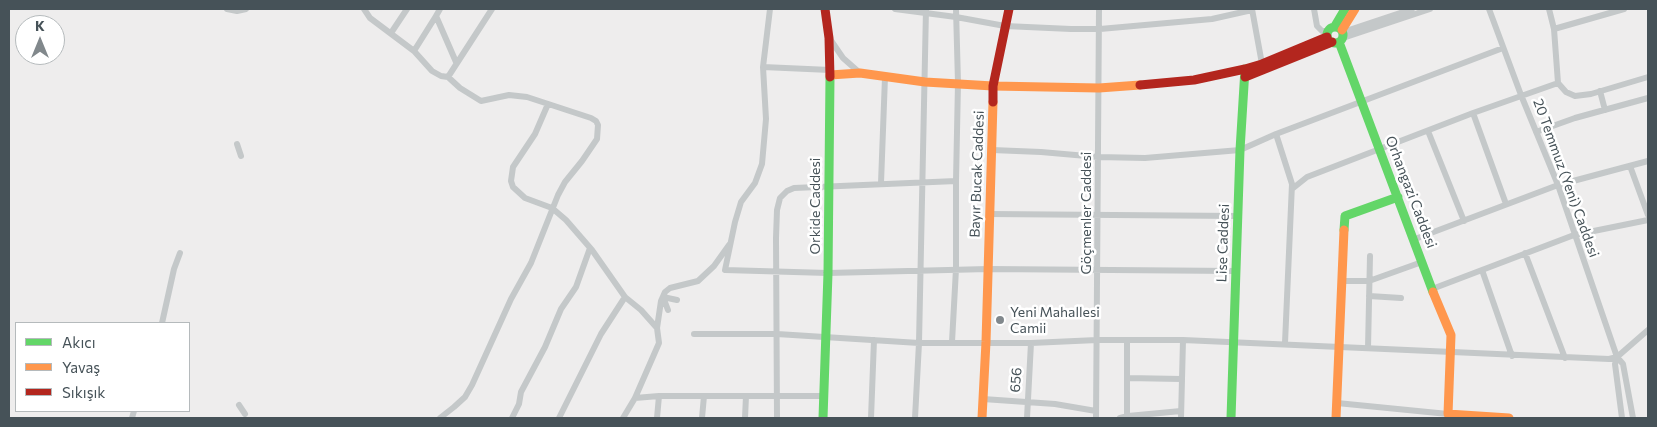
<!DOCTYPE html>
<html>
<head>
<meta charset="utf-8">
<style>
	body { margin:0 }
	#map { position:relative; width:1657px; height:427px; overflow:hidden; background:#eeeded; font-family:Commissioner,sans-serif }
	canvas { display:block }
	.frame { position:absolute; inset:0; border:10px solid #465258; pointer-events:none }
	.legend { position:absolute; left:15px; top:322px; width:175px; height:90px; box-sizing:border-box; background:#fff; border:1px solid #b5babc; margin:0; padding:6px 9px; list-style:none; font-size:15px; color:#465258 }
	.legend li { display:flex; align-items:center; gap:10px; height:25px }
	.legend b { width:25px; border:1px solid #b5babc }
	.north { position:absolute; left:15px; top:15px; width:50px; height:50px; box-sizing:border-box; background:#fff; border:1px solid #b5babc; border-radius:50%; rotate:0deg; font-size:14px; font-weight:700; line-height:20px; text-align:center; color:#465258 }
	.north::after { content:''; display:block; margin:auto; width:18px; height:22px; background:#81888c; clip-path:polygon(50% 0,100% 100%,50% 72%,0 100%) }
</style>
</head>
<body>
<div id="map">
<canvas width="1657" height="427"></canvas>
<div class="frame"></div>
<ul class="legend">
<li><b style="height:6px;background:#63d668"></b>Akıcı</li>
<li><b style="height:6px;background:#ff974d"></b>Yavaş</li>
<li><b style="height:6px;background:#b3261e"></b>Sıkışık</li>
</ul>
<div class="north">K</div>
</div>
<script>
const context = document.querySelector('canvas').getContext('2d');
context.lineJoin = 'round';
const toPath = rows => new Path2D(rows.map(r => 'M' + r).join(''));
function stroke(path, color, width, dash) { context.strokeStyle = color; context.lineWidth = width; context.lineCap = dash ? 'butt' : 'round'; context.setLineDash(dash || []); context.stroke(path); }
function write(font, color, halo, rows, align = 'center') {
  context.font = font + ' Commissioner,sans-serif'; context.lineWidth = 5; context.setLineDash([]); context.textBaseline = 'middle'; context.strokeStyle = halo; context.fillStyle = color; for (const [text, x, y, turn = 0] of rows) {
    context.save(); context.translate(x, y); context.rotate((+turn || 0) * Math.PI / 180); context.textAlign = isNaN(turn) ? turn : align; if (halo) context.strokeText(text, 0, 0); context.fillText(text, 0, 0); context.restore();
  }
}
const street = toPath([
	[227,9,237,11,246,9],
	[364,9,370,18,414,51,432,71,441,76,448,77,460,88,481,101,509,95,527,97,591,118,596,121,598,125,597,139,582,161,565,182,558,195,531,263,511,299,472,385,465,397,454,407,440,418],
	[440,9,436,16,456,62],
	[770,9,763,67,766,119,762,164,755,183,741,202,735,222,725,270,828,273,988,269,1235,271],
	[895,9,956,17,1005,26,1071,29,1100,29,1212,19,1252,10],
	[1252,9,1262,64],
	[1314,9,1317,26,1322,31,1328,31],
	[1489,9,1521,95,1558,185,1617,357,1623,364,1633,418],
	[1549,9,1554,29,1558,83,1566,92,1575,96,1591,94,1648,77],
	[1554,29,1624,9],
	[1343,32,1412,9],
	[391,33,407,9],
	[1343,38,1430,9],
	[830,39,843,58,860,73],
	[414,51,436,16],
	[763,67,830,70],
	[448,77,492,9],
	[1600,91,1605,110],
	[548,104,535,134,513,167,511,181,513,187,525,198,552,208,566,220,592,250,625,297],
	[1473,113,1506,204],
	[1428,131,1464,221],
	[1536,132,1575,118,1648,98],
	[1276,134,1292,184,1285,343],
	[237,144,241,156],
	[992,150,1041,152,1098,157,1145,158,1240,150,1276,134,1503,48],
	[1630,166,1648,215],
	[881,183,885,77],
	[1292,189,1307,177,1473,113,1558,83],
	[989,214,1238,216],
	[1415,239,1558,185,1648,161],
	[1525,253,1565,358],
	[1482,270,1512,356],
	[1341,281,1369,281,1422,262],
	[1432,289,1574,235,1648,220],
	[1369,296,1401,298],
	[663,297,677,300],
	[663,297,668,310],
	[162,323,174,269,180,253],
	[657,328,661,301,665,292,670,288,698,281,714,266,729,245],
	[694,334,777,334,919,343,1031,343,1097,340,1183,340,1609,359,1617,357,1648,330],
	[1127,340,1127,418],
	[952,342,956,269,956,181],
	[1368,348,1370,256],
	[1617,357,1615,364,1622,418],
	[1127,378,1181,379],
	[635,398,659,396,824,396],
	[983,399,1055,404,1096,411],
	[1337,403,1448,414],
	[239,405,245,414],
	[132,418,134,411],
	[512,418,519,404,521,392,545,347,561,309,576,287,590,248],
	[559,418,601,334,625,297,641,310,657,328,659,343,635,398,623,418],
	[657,418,659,396],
	[702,418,704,396],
	[745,418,746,396],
	[777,418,776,238,777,210,780,198,787,191,794,188,956,181,958,83,956,9],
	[871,418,874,340],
	[915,418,919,343,926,9],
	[1027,418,1031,343],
	[1096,418,1099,9],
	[1120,418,1128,416,1181,411],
	[1181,418,1183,340]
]);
const fast = toPath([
	[1335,26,1345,9],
	'1327 35a8 8 0 1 1 16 0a8 8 0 1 1-16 0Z',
	[1339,42,1433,292],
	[1344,230,1345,216,1398,197],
	[823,418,828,273,830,77],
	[1231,418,1240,150,1245,69]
]);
const slow = toPath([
	[1342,30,1355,9],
	[830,75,860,73,925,82,993,86,1099,88,1140,85],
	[1433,292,1451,335,1448,414,1509,418],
	[982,418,986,342,993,102],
	[1336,418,1344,230]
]);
const jam = toPath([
	[825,9,829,38,830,77],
	[1245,77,1332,42],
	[1140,85,1194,80,1245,69,1262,64,1327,37],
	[993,102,993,86,1009,9]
]);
const markers = [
	[1000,320,5,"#81888c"]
];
const streetNames = [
	["Bayır Bucak Caddesi",977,174,-88],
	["20 Temmuz (Yeni) Caddesi",1566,178,70],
	["Orhangazi Caddesi",1411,192,69],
	["Orkide Caddesi",815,206,-90],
	["Göçmenler Caddesi",1086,213,-90],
	["Lise Caddesi",1223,243,-88],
	["656",1016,380,-86]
];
const poiNames = [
	["Yeni Mahallesi",1010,312],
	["Camii",1010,328]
];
stroke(street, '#c4c8c9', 6);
stroke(fast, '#63d668', 9);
stroke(slow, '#ff974d', 9);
stroke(jam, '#b3261e', 9);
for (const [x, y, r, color] of markers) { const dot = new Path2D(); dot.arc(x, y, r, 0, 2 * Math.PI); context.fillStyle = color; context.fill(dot); stroke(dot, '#fff', 2); }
write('14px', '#465258', '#fff', streetNames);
write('14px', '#465258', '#fff', poiNames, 'left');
</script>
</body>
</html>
